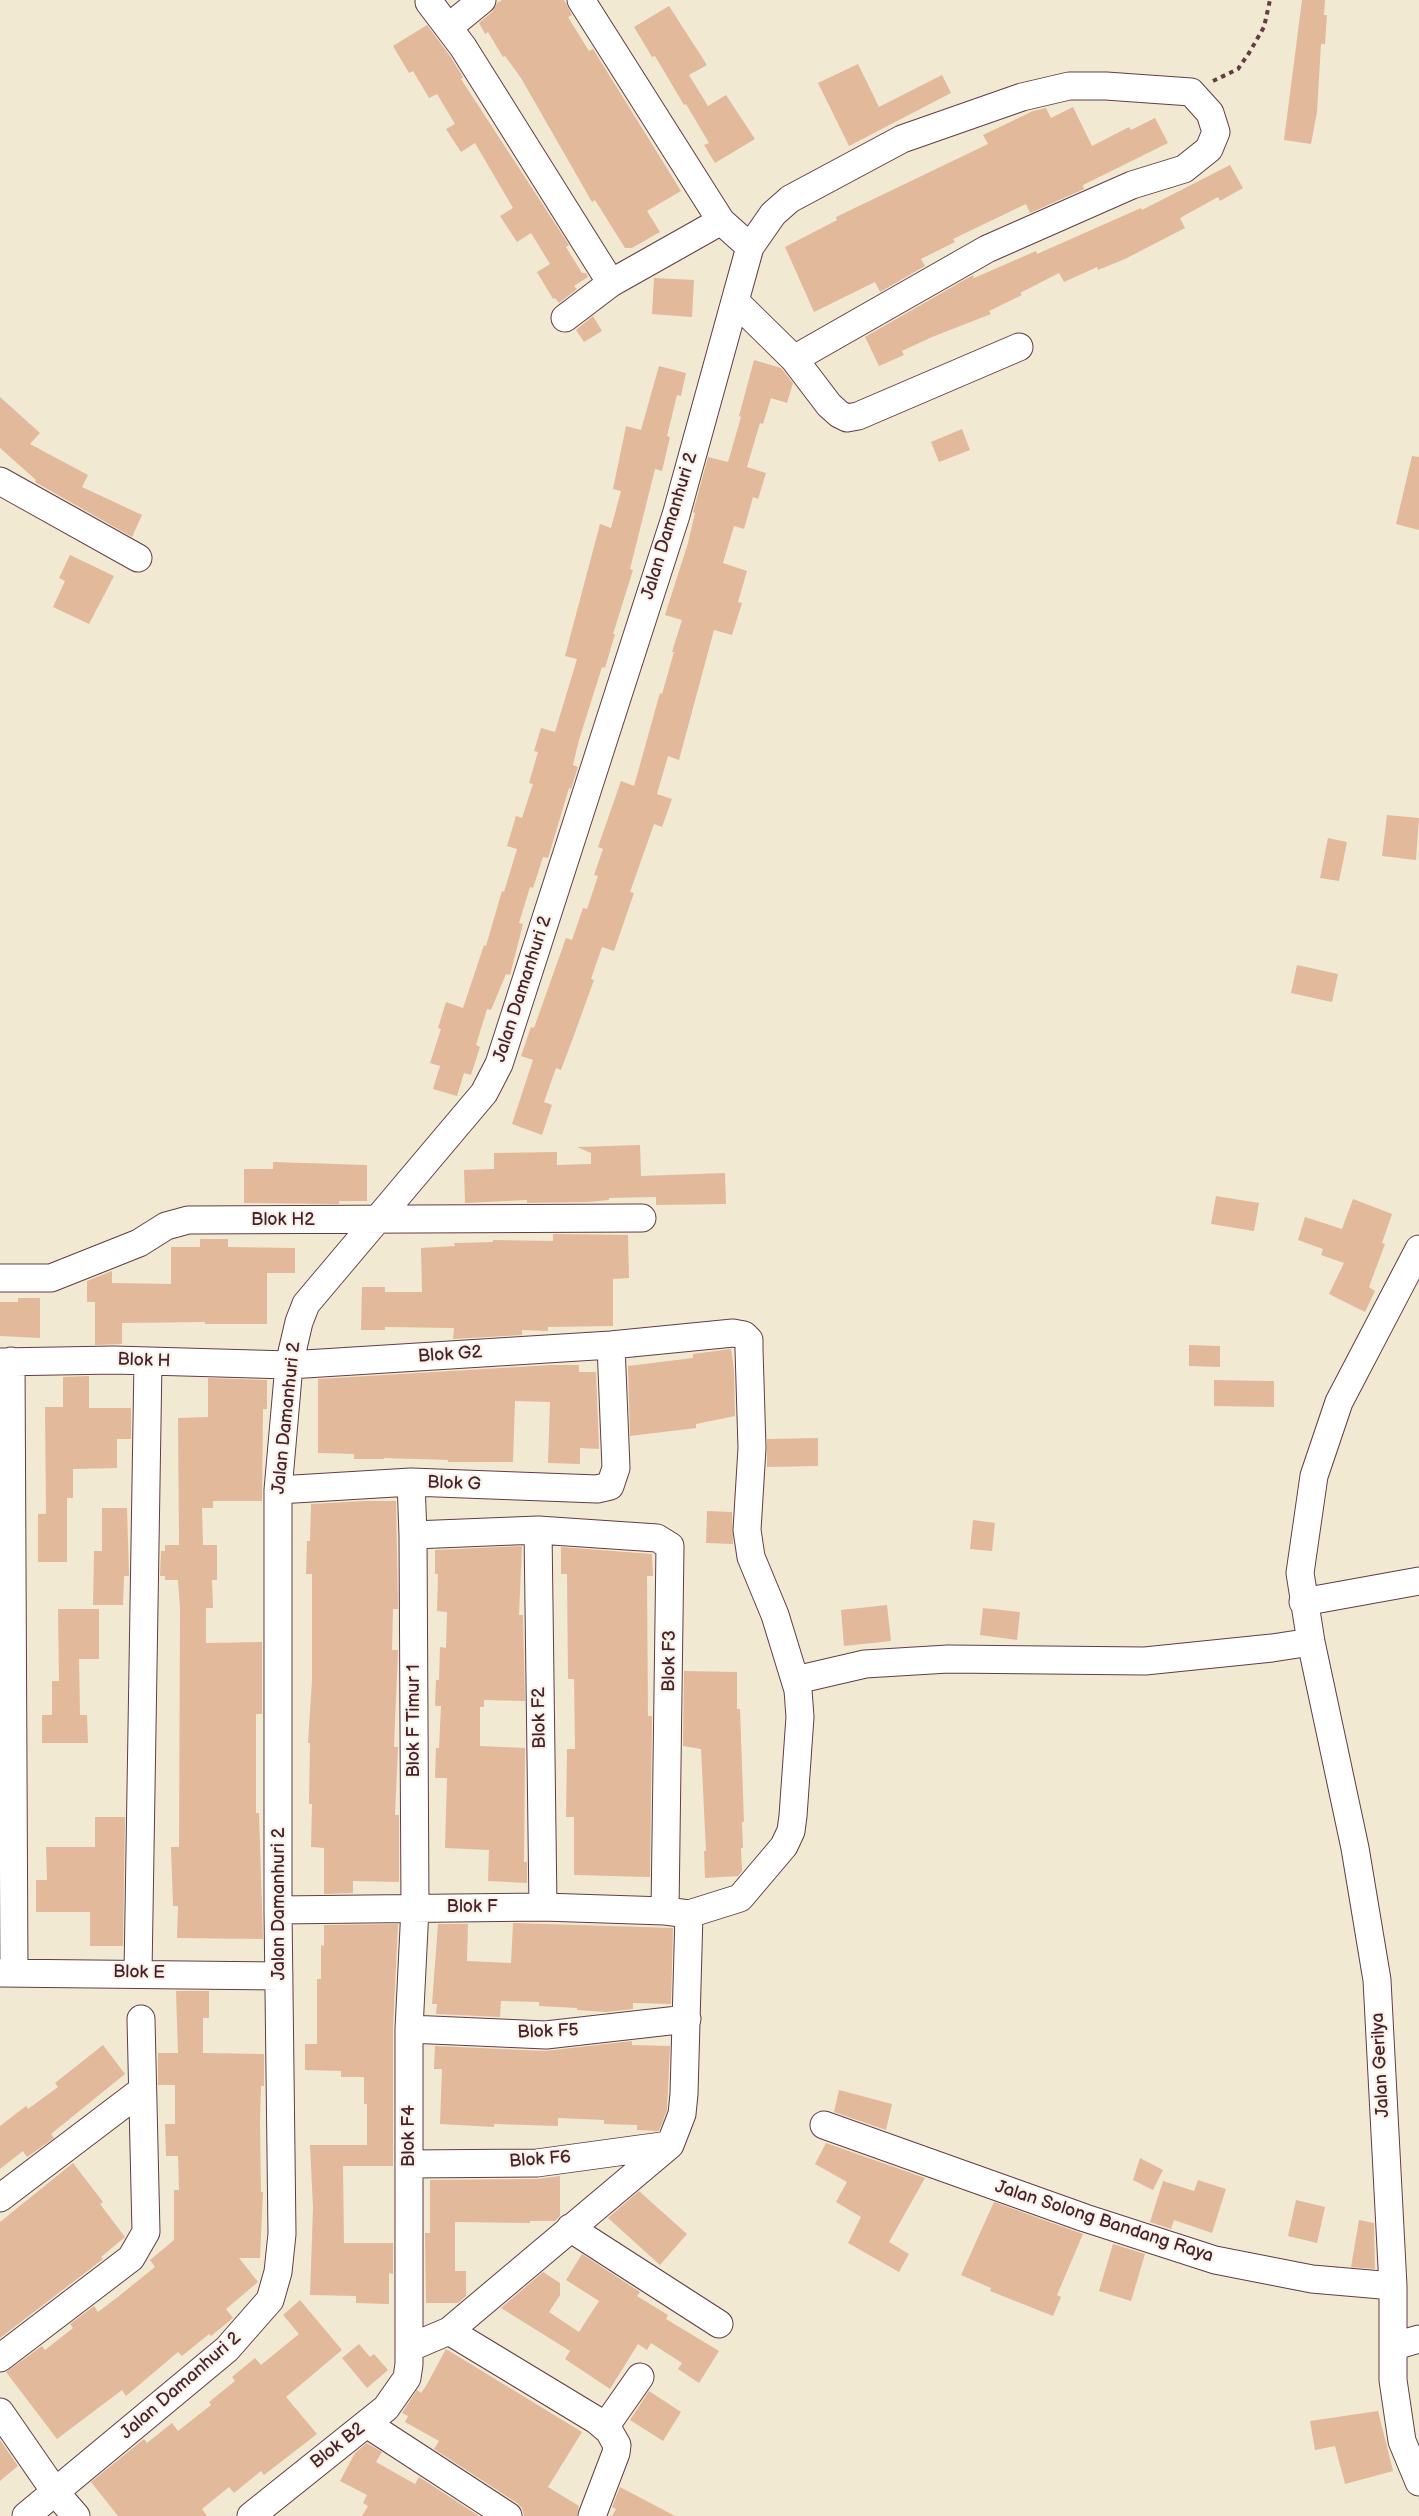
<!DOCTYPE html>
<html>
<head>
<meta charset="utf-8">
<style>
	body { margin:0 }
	canvas { display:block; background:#f1e9d2 }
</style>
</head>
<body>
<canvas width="1419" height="2516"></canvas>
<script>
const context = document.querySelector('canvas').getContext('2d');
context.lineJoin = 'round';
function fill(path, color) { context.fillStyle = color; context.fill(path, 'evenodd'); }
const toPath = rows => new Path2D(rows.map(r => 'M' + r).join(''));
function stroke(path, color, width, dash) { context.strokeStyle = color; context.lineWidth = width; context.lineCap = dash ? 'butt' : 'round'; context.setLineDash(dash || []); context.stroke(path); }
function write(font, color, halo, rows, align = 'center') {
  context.font = font + ' "Balsamiq Sans",sans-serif'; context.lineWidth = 4.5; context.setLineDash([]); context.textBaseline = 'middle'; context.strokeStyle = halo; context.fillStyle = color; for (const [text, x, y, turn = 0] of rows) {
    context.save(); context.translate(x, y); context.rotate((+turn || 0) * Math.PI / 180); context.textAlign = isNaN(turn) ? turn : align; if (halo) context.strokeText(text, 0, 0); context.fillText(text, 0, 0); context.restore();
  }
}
const building = toPath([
	[502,0,564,0,572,15,568,17,589,51,593,49,681,191,647,211,660,232,632,248,625,248,595,200,592,202,521,78,505,56,503,57,488,32,485,34,479,23,492,12,497,3],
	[1302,0,1325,0,1324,15,1327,15,1325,44,1321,44,1317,112,1311,144,1284,140],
	[669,6,707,65,689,75,708,106,726,95,755,139,715,163,704,145,709,143,686,104,684,105,655,56,652,57,634,27],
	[427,25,450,56,463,77,461,79,569,245,566,247,582,273,586,273,588,277,574,286,577,289,559,303,555,298,553,299,537,272,550,264,531,233,517,242,500,216,513,208,475,143,461,152,446,129,455,124,437,94,429,98,413,71,409,73,393,46],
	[858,64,879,107,942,75,951,93,849,146,818,83],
	[1073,107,1092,146,1129,127,1131,130,1155,118,1168,143,1083,185,1084,189,1030,213,1026,204,953,239,955,242,921,259,925,266,880,292,875,282,814,312,785,247,837,220,836,217,988,144,983,135,1033,111,1046,108,1051,118],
	[1230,165,1243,188,1220,201,1218,197,1180,218,1185,228,1125,259,1098,270,1097,267,1064,282,1059,273,1020,293,1022,295,989,311,991,314,932,337,902,351,904,355,879,366,865,337,973,275,974,278,1036,251,1037,254,1141,208,1142,210],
	[654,278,694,280,692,317,652,314],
	[593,316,602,331,584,342,576,330],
	[754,360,781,368,793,383,787,403,771,398,763,424,760,423,747,467,766,473,758,499,753,497,744,529,734,526,723,563,747,571,738,602,742,603,732,635,714,630,679,760,668,756,657,794,672,799,662,827,654,824,630,892,634,893,614,951,602,947,591,979,594,980,573,1038,561,1070,556,1068,544,1102,552,1105,542,1135,512,1124,533,1060,521,1056,531,1027,534,1028,566,938,572,940,583,908,587,909,598,876,594,875,603,849,598,847,621,781,634,786,660,693,662,694,674,652,672,652,682,620,665,615,688,543,695,513,693,512,708,457,728,462,741,417,739,416],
	[659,366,686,373,681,396,677,395,667,436,670,437,662,471,655,469,630,569,633,570,613,634,615,634,605,668,602,667,579,740,573,765,578,767,571,789,569,788,548,858,543,857,533,888,530,887,519,923,523,924,510,975,506,974,491,1010,487,1009,476,1045,480,1047,471,1075,464,1073,457,1096,433,1089,440,1066,430,1063,441,1029,438,1028,446,1002,463,1008,484,945,486,946,502,891,504,892,517,849,507,846,516,816,522,818,533,784,529,783,538,752,534,751,541,728,555,732,577,659,565,656,600,524,611,528,621,491,613,489,626,426,641,430],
	[0,397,40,433,30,444,88,475,82,487,142,515,132,537,35,482,36,480,0,448],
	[962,429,970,450,939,462,931,442],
	[1412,456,1419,457,1419,530,1396,524],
	[70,555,114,576,89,624,53,607,65,581,59,578],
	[1387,815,1419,818,1416,860,1382,856],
	[1328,838,1347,842,1339,881,1320,878],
	[1297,965,1338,974,1332,1002,1291,993],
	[640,1145,641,1176,725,1173,726,1204,656,1205,656,1197,609,1198,609,1200,588,1202,527,1203,527,1200,465,1203,464,1170,494,1169,494,1153,557,1152,557,1165,591,1164,591,1153,577,1147],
	[273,1162,367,1165,367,1201,339,1201,339,1204,244,1203,244,1169,273,1169],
	[1216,1196,1259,1203,1254,1231,1211,1224],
	[1353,1199,1392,1214,1382,1243,1385,1244,1369,1287,1375,1291,1365,1312,1329,1294,1344,1263,1321,1255,1323,1249,1298,1240,1305,1217,1342,1229],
	[553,1234,628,1235,629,1278,613,1279,613,1326,548,1327,548,1331,522,1330,522,1335,453,1339,454,1328,385,1327,385,1330,361,1330,362,1287,385,1287,385,1292,422,1292,421,1248,455,1246,454,1243,493,1242,493,1240,553,1241],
	[200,1239,228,1239,228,1247,295,1248,295,1273,267,1273,267,1324,205,1324,205,1322,122,1323,122,1344,95,1345,95,1302,87,1302,87,1281,112,1271,112,1283,171,1284,171,1247,200,1247],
	[18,1298,40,1298,40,1338,0,1336,0,1302,18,1302],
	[1189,1345,1220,1346,1220,1367,1189,1366],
	[731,1349,734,1370,735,1416,696,1424,696,1428,630,1436,628,1366,693,1358,693,1354],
	[551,1365,579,1365,579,1372,596,1372,599,1449,580,1448,580,1464,548,1463,550,1402,515,1401,513,1462,448,1462,448,1460,384,1458,384,1459,354,1459,354,1454,318,1453,318,1379],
	[89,1376,89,1408,131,1408,131,1439,117,1439,117,1468,73,1469,73,1498,67,1498,67,1562,38,1562,38,1514,46,1514,45,1407,63,1407,63,1377],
	[208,1378,267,1380,267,1409,263,1409,262,1501,213,1501,213,1508,202,1508,203,1545,217,1545,217,1580,212,1580,213,1608,206,1608,206,1643,262,1642,262,1714,256,1714,256,1813,259,1813,263,1939,177,1938,178,1906,173,1906,171,1847,179,1847,180,1608,178,1580,165,1580,165,1576,160,1576,161,1551,165,1551,165,1545,179,1545,178,1418,208,1417],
	[1214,1380,1274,1381,1274,1407,1214,1406],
	[818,1438,818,1466,767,1467,767,1439],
	[365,1501,396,1501,398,1609,393,1609,392,1650,398,1650,394,1747,398,1747,395,1815,399,1815,399,1882,353,1881,353,1893,324,1894,324,1848,311,1847,312,1804,309,1804,310,1743,308,1743,312,1680,312,1574,306,1574,307,1541,310,1541,311,1504],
	[102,1508,127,1508,129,1576,124,1576,123,1605,93,1605,94,1551,102,1551],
	[707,1511,732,1512,733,1544,706,1543],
	[973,1520,995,1523,992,1551,970,1549],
	[522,1546,519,1615,523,1615,525,1701,484,1700,484,1707,480,1707,480,1746,525,1748,524,1862,527,1862,527,1883,488,1881,489,1850,445,1848,447,1778,435,1778,436,1748,439,1748,441,1706,435,1706,436,1680,439,1680,440,1647,446,1648,447,1612,437,1611,438,1574,435,1574,435,1550],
	[561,1547,652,1554,653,1576,647,1576,648,1716,652,1716,650,1877,574,1875,574,1817,566,1817,567,1749,575,1749,574,1679,568,1679,567,1574,561,1574],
	[887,1605,891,1641,844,1646,841,1610],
	[983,1608,1020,1612,1017,1640,980,1635],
	[58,1609,99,1609,99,1659,79,1659,80,1715,87,1715,88,1743,42,1743,42,1715,52,1715,52,1681,59,1681],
	[684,1671,737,1672,737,1709,740,1709,744,1822,742,1822,743,1848,741,1848,742,1871,738,1876,705,1878,704,1851,706,1851,701,1749,683,1746],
	[95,1817,125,1817,123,1946,90,1946,90,1912,36,1912,36,1880,47,1880,46,1847,95,1847],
	[513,1923,673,1928,671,2004,633,2003,633,2009,606,2012,577,2010,577,2008,539,2006,539,2002,501,2001,500,2017,436,2014,437,2004,432,2004,438,1924,468,1924,467,1961,511,1963],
	[398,1924,393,2028,393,2166,343,2166,344,2243,393,2243,393,2274,389,2273,389,2304,356,2303,356,2296,310,2295,313,2208,310,2145,367,2145,367,2104,364,2104,364,2077,341,2077,341,2071,305,2070,305,2044,317,2044,317,1979,321,1979,321,1945,324,1946,324,1925],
	[176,1991,209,1991,209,2018,203,2018,203,2053,264,2054,264,2086,261,2086,260,2121,261,2192,263,2192,260,2258,239,2258,258,2282,226,2309,233,2318,211,2336,209,2334,182,2356,178,2352,126,2396,122,2390,57,2439,6,2372,42,2346,45,2350,73,2328,70,2324,94,2306,98,2312,119,2296,155,2267,150,2260,174,2240,174,2190,179,2190,178,2156,166,2156,165,2124,175,2124,175,2085,158,2085,158,2053,178,2053],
	[632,2041,632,2045,670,2046,667,2110,659,2131,637,2130,637,2125,604,2124,604,2120,558,2118,558,2126,494,2124,494,2127,440,2124,442,2069,434,2069,435,2046,545,2051],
	[103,2045,125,2074,51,2134,54,2138,27,2157,23,2151,0,2169,0,2126,26,2106,28,2109,58,2087,55,2083],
	[839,2090,892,2104,886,2130,834,2112],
	[826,2143,925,2178,889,2242,909,2254,899,2272,848,2243,861,2217,836,2202,847,2182,815,2164],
	[1140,2158,1163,2170,1153,2190,1133,2180],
	[73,2163,103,2202,100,2204,125,2237,101,2257,103,2259,0,2338,0,2222],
	[560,2176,560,2216,555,2221,530,2221,530,2223,455,2222,455,2271,466,2271,466,2296,458,2303,426,2303,425,2233,430,2233,430,2180,537,2179],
	[1198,2180,1226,2189,1212,2233,1174,2220,1171,2229,1150,2222,1163,2181,1194,2191],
	[639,2191,687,2234,660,2265,608,2218],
	[1296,2200,1325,2207,1317,2243,1288,2236],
	[994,2202,1083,2234,1057,2295,1061,2297,1053,2316,990,2291,991,2288,961,2275],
	[1359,2220,1374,2223,1375,2269,1351,2267],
	[1113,2244,1145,2254,1131,2301,1099,2291],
	[582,2254,640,2292,637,2296,668,2315,666,2319,719,2351,699,2383,678,2369,682,2363,651,2343,647,2350,638,2344,610,2389,565,2359,570,2351,501,2308,543,2272,560,2283,560,2295,549,2312,579,2332,599,2301,566,2280],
	[300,2300,342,2350,286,2397,317,2434,264,2475,261,2471,234,2493,229,2487,202,2509,207,2516,118,2516,91,2482,144,2439,147,2443,172,2423,178,2431,211,2405,209,2402,235,2381,232,2377,255,2358,261,2365,299,2334,283,2315],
	[359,2344,370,2357,374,2354,388,2370,367,2388,342,2358],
	[446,2349,582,2432,548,2487,579,2506,577,2516,524,2516,522,2508,517,2503,434,2449,439,2441,405,2422,408,2416,402,2413,417,2390,421,2393,426,2386],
	[649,2391,681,2412,663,2441,630,2420],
	[1378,2411,1393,2471,1345,2484,1335,2446,1315,2450,1310,2421],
	[0,2440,18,2466,0,2481],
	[367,2443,382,2452,376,2462,415,2484,419,2477,479,2516,362,2516,368,2506,363,2503,367,2495,340,2481,355,2453],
	[620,2487,675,2516,612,2516,616,2509,612,2507]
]);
const path = toPath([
	[1213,81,1238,69,1249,53,1264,27,1270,0]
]);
const street = toPath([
	[581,0,721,221,750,247],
	[429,2,463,47,611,283,721,221],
	[449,27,482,0],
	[565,318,611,283],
	[794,359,829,405,839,414,847,418,858,416,1019,347],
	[0,481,138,558],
	[1419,1249,1339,1402,1314,1476,1300,1573,1311,1642,1355,1848,1377,1980,1393,2286,1393,2380,1402,2441,1419,2482],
	[0,1278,51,1278,139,1243,166,1226,188,1220,642,1218],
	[11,1361,14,1973],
	[0,1362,114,1360,289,1365,611,1345,733,1333,744,1335,749,1340,749,1349,752,1448,747,1530,751,1557,775,1615,798,1690,800,1717,793,1816,791,1831,784,1846,740,1898,689,1914],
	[278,1490,411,1482,597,1489,610,1486,616,1468,611,1345],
	[538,1530,543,1907],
	[413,1535,538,1530,657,1538,670,1546,665,1911],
	[1303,1602,1419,1581],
	[796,1680,865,1664,948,1659,1145,1661,1272,1648,1311,1642],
	[278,1910,543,1907,665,1911,689,1914,684,2094,682,2114,670,2145,449,2331,409,2348],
	[0,1973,279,1976],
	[138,1973,148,1361],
	[409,2029,546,2035,687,2019],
	[824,2125,1085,2218,1215,2260,1312,2279,1393,2286],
	[409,2164,537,2163,669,2145],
	[0,2198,141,2091],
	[570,2228,719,2324],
	[449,2331,596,2420,609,2431,617,2445,616,2453,592,2516],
	[1395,2346,1419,2339],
	[0,2358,131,2258,146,2232,141,2019],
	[0,2412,56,2493,76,2516],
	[367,2424,508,2516],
	[605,2427,640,2377],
	[26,2516,227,2349,270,2300,278,2272,282,2234,278,1910,278,1490,289,1365,299,1322,306,1304,484,1093,499,1064,676,515,735,301,750,247,773,214,790,199,902,139,1022,97,1069,86,1106,86,1191,92,1210,113,1216,132,1209,149,1184,169,1132,185,987,249,794,359,735,301],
	[251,2516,386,2408,407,2378,409,2364,409,2029,415,1908,413,1535,411,1482]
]);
const streetNames = [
	["Jalan Damanhuri 2",670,526,-73],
	["Jalan Damanhuri 2",523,989,-72],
	["Blok H2",283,1220],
	["Blok G2",450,1355,-4],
	["Blok H",144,1361,2],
	["Jalan Damanhuri 2",287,1418,-84],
	["Blok G",454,1484,2],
	["Blok F3",670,1661,-89],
	["Blok F2",540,1718,-91],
	["Blok F Timur 1",414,1721,-90],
	["Jalan Damanhuri 2",279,1904,-90],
	["Blok F",472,1907],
	["Blok E",139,1973,1],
	["Blok F5",548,2032,-2],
	["Jalan Gerilya",1381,2065,-93],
	["Blok F4",409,2136,-90],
	["Blok F6",540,2160,-4],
	["Jalan Solong Bandang Raya",1104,2222,18],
	["Jalan Damanhuri 2",181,2386,-41],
	["Blok B2",338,2446,-38]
];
fill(building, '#e3b99c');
stroke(street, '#633d44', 29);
stroke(path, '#633d44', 4, [4.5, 4.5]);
stroke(street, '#fff', 27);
write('18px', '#4a1f2b', '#f7f3e8', streetNames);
</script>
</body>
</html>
